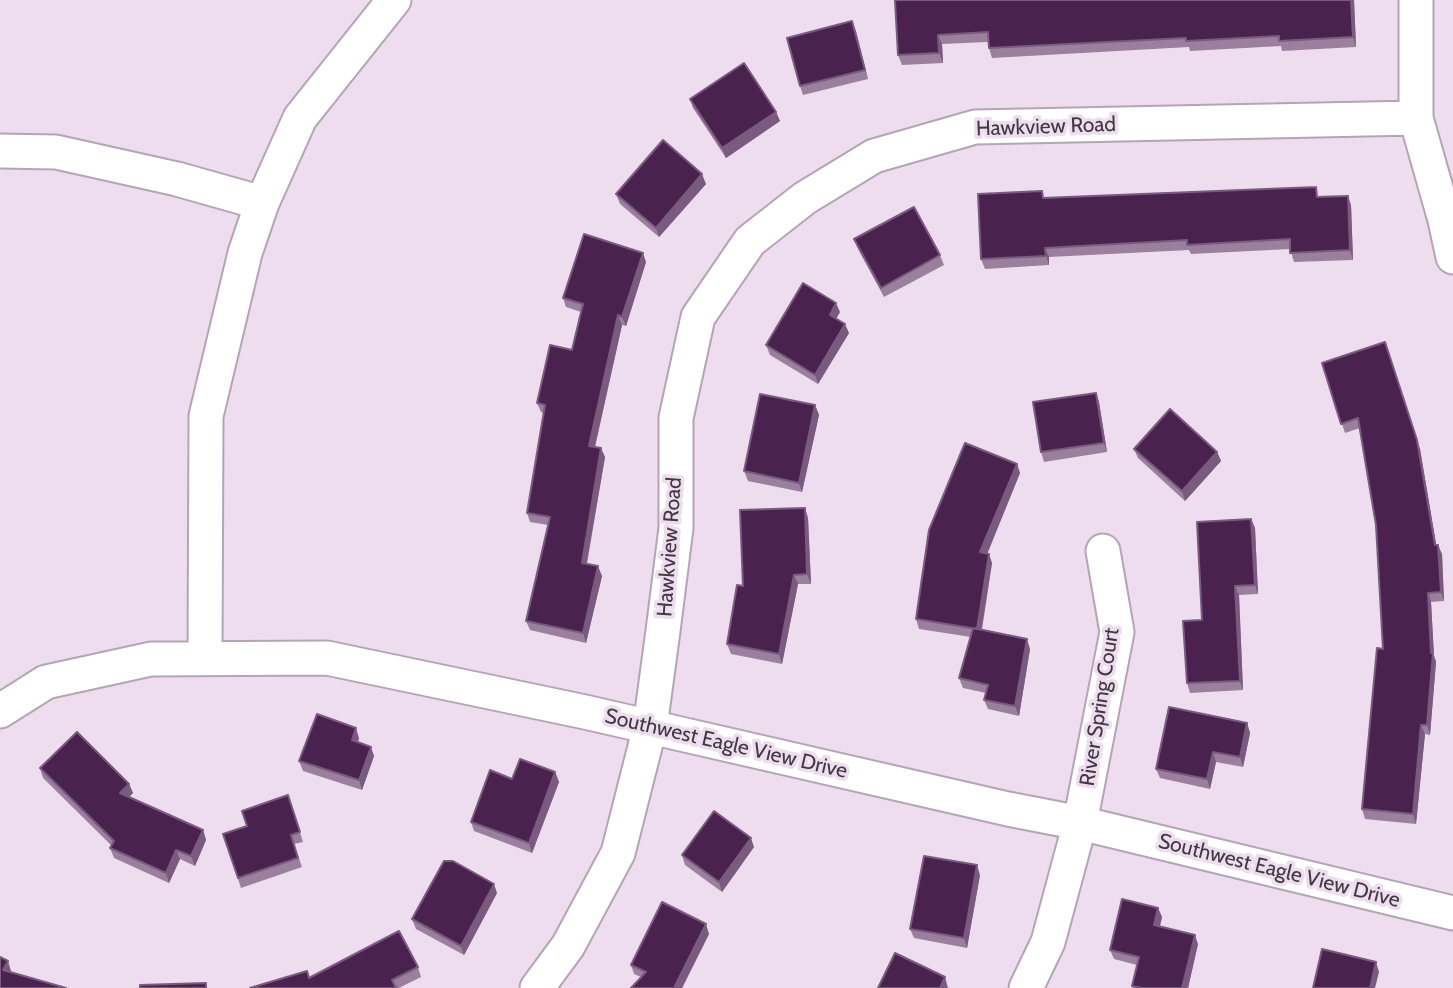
<!DOCTYPE html>
<html>
<head>
<meta charset="utf-8">
<style>
	body { margin:0 }
	canvas { display:block; background:#edddef }
</style>
</head>
<body>
<canvas width="1453" height="988"></canvas>
<script>
const context = document.querySelector('canvas').getContext('2d');
context.lineJoin = 'round';
const toPath = rows => new Path2D(rows.map(r => 'M' + r).join(''));
function stroke(path, color, width, dash) { context.strokeStyle = color; context.lineWidth = width; context.lineCap = dash ? 'butt' : 'round'; context.setLineDash(dash || []); context.stroke(path); }
function fill(path, color) { context.fillStyle = color; context.fill(path, 'evenodd'); }
function write(font, color, halo, rows, align = 'center') {
  context.font = font + ' Cabin,sans-serif'; context.lineWidth = 7; context.setLineDash([]); context.textBaseline = 'middle'; context.strokeStyle = halo; context.fillStyle = color; for (const [text, x, y, turn = 0] of rows) {
    context.save(); context.translate(x, y); context.rotate((+turn || 0) * Math.PI / 180); context.textAlign = isNaN(turn) ? turn : align; if (halo) context.strokeText(text, 0, 0); context.fillText(text, 0, 0); context.restore();
  }
}
const minor = toPath([
	[1416,0,1416,118,1445,220,1453,257],
	[0,151,56,152,177,179,262,203],
	[205,658,206,416,245,253,262,203,300,118,394,0],
	[0,711,46,682,151,659,327,658,585,712,1008,809,1080,823,1453,913],
	[537,988,568,946,618,853,650,727,663,631,676,528,676,418,698,317,750,241,805,198,874,156,975,127,1416,118],
	[1026,988,1048,942,1080,823,1117,632,1103,551]
]);
const wall = toPath([
	[895,0,1354,0,1356,47,1282,51,1281,46,1190,51,1189,47,992,58,989,48,988,42,942,44,943,63,902,65,898,55],
	[852,21,868,79,803,95,800,86],
	[690,99,776,112,780,121,726,158,693,108],
	[706,184,659,237,620,204,616,194],
	[1320,197,1351,205,1353,260,1294,262,1290,249,1191,254,1189,250,1049,257,1049,265,985,269,981,259,1045,198],
	[854,239,940,255,944,265,884,297,858,249],
	[646,262,626,326,622,325,595,447,605,457,587,564,602,576,586,643,530,630,526,621,548,525,530,522,527,513,544,413,541,412,537,403,572,350,581,312,566,307,563,298],
	[840,312,836,319,849,333,818,384,770,355,766,345],
	[1322,363,1420,449,1436,545,1442,554,1444,601,1431,602,1434,656,1436,662,1430,735,1425,734,1416,824,1365,819,1362,809,1383,649,1376,525,1360,428,1345,433],
	[1096,393,1099,402,1107,452,1044,462,1041,452],
	[815,405,819,415,802,492,748,481,744,471],
	[1134,449,1217,452,1221,461,1185,501,1138,458],
	[1017,464,1020,473,987,553,992,563,982,630,1030,649,1019,716,988,709,984,700,986,693,963,688,959,678,971,637,919,629,916,619],
	[808,518,811,584,798,584,782,664,731,654,727,644,743,586],
	[1251,519,1255,528,1258,594,1239,595,1243,690,1190,693,1187,683,1202,620],
	[1247,723,1250,733,1243,767,1216,762,1210,789,1160,778,1156,769],
	[359,738,358,742,374,756,362,790,303,771,299,761],
	[40,768,129,784,133,793,129,797,203,830,206,840,195,866,180,859,169,883,114,858,110,848,112,846,43,778],
	[555,772,559,782,532,853,474,831,471,822,512,779],
	[288,795,303,842,294,844,302,867,241,888,223,834,247,826],
	[754,847,722,892,685,865,682,855],
	[980,875,967,948,914,938,910,929],
	[497,893,464,955,416,929,412,919],
	[1158,908,1162,917,1160,926,1198,944,1188,988,1133,988,1132,986,1137,965,1114,959,1110,950],
	[709,934,682,988,631,988,641,977,634,974,631,965],
	[418,967,421,977,399,988,250,988,309,978]
]);
const shadedWall = toPath([
	[1351,0,1354,0,1356,47,1353,37],
	[852,21,856,31,868,79,865,70],
	[938,35,942,44,943,63,939,53],
	[776,112,780,121,726,158,722,148],
	[702,174,706,184,659,237,656,228],
	[1348,196,1351,205,1353,260,1350,250],
	[1045,248,1049,257,1049,265,1046,256],
	[643,253,646,262,626,326,622,317],
	[836,303,840,312,833,324,830,315],
	[618,315,622,325,593,455,589,446],
	[845,324,849,333,818,384,815,375],
	[1388,352,1420,449,1438,555,1435,545],
	[1096,393,1099,402,1107,452,1104,443],
	[815,405,819,415,802,492,799,483],
	[601,448,605,457,585,572,582,563],
	[1217,452,1221,461,1185,501,1182,491],
	[1017,464,1020,473,984,562,980,552],
	[805,508,808,518,811,584,807,574],
	[1251,519,1255,528,1258,594,1255,585],
	[1438,545,1442,554,1444,601,1441,592],
	[989,554,992,563,980,638,977,629],
	[598,566,602,576,586,643,583,633],
	[794,575,798,584,782,664,779,654],
	[1235,586,1239,595,1243,690,1240,681],
	[1428,593,1431,602,1434,656,1436,662,1430,735,1427,725,1431,653],
	[1027,639,1030,649,1019,716,1015,706],
	[1247,723,1250,733,1243,767,1240,757],
	[1421,725,1425,734,1416,824,1413,814],
	[356,728,359,738,355,749,352,740],
	[371,747,374,756,362,790,359,780],
	[1213,752,1216,762,1210,789,1207,779],
	[555,772,559,782,532,853,529,843],
	[129,784,133,793,124,802,120,793],
	[203,830,206,840,195,866,191,856],
	[751,838,754,847,722,892,719,882],
	[176,850,180,859,169,883,166,873],
	[977,865,980,875,967,948,964,938],
	[494,884,497,893,464,955,461,946],
	[1158,908,1162,917,1158,934,1154,925],
	[706,924,709,934,682,988,674,988],
	[1195,935,1198,944,1188,988,1182,988],
	[8,961,11,971,6,979,3,970],
	[1376,962,1379,972,1375,988,1370,988],
	[945,977,948,988,940,988]
]);
const building = toPath([
	[895,0,1351,0,1353,37,1279,41,1279,36,1186,41,1186,38,989,48,988,32,938,35,939,53,898,55,895,0],
	[852,21,865,70,800,86,787,38,852,21],
	[744,63,776,112,722,148,690,99,744,63],
	[663,140,702,174,656,228,616,194,663,140],
	[1316,187,1317,197,1348,196,1350,250,1290,253,1290,239,1187,245,1187,240,1045,248,1046,256,981,259,978,194,1042,191,1043,198,1316,187],
	[914,207,940,255,881,288,854,239,914,207],
	[584,234,643,253,622,317,618,315,589,446,601,448,582,563,598,566,583,633,526,621,550,517,527,513,545,405,537,403,550,345,572,350,583,304,563,298,584,234],
	[803,283,836,303,830,315,845,324,815,375,766,345,803,283],
	[1385,342,1417,440,1435,545,1438,545,1441,592,1428,593,1431,653,1433,653,1427,725,1421,725,1413,814,1362,809,1377,648,1383,649,1376,525,1358,418,1341,424,1322,363,1385,342],
	[1096,393,1104,443,1041,452,1033,402,1096,393],
	[760,394,815,405,799,483,744,471,760,394],
	[1170,409,1217,452,1182,491,1134,449,1170,409],
	[965,443,1017,464,980,552,989,554,977,629,916,619,929,530,965,443],
	[805,508,807,574,794,575,779,654,727,644,737,585,743,586,740,510,805,508],
	[1251,519,1255,585,1235,586,1240,681,1187,683,1183,621,1202,620,1197,522,1251,519],
	[973,628,1027,639,1015,706,984,700,988,685,959,678,973,628],
	[1169,707,1247,723,1240,757,1213,752,1207,779,1156,769,1169,707],
	[317,714,356,728,352,740,371,747,359,780,299,761,317,714],
	[77,732,129,784,120,793,203,830,191,856,176,850,166,873,110,848,114,841,40,768,77,732],
	[520,759,555,772,529,843,471,822,490,770,512,779,520,759],
	[288,795,300,832,291,835,298,858,238,878,223,834,247,826,242,811,288,795],
	[714,811,751,838,719,882,682,855,714,811],
	[924,856,977,865,964,938,910,929,924,856],
	[444,861,453,861,494,884,461,946,412,919,444,861],
	[1122,899,1158,908,1154,925,1195,935,1182,988,1142,988,1132,986,1139,957,1110,950,1122,899],
	[662,902,706,924,674,988,631,988,646,972,631,965,662,902],
	[399,931,418,967,392,980,396,988,250,988,307,971,309,978,399,931],
	[1322,949,1376,962,1370,988,1313,988,1322,949],
	[895,953,945,977,940,988,878,988,895,953],
	[0,957,8,961,3,970,66,988,0,988,0,957],
	[206,983,206,988,140,988,140,985,206,983]
]);
const streetNames = [
	["Hawkview Road",1046,127,-2],
	["Hawkview Road",670,547,-86],
	["River Spring Court",1100,707,-81],
	["Southwest Eagle View Drive",726,744,13],
	["Southwest Eagle View Drive",1279,871,14]
];
stroke(minor, '#b4a5b6', 37);
stroke(minor, '#fff', 33);
fill(wall, '#9b809e');
fill(shadedWall, '#7a5a7e');
fill(building, '#49224e');
stroke(building, '#7a5a7e', 2);
write('21px', '#403940', '#edddef', streetNames);
</script>
</body>
</html>
